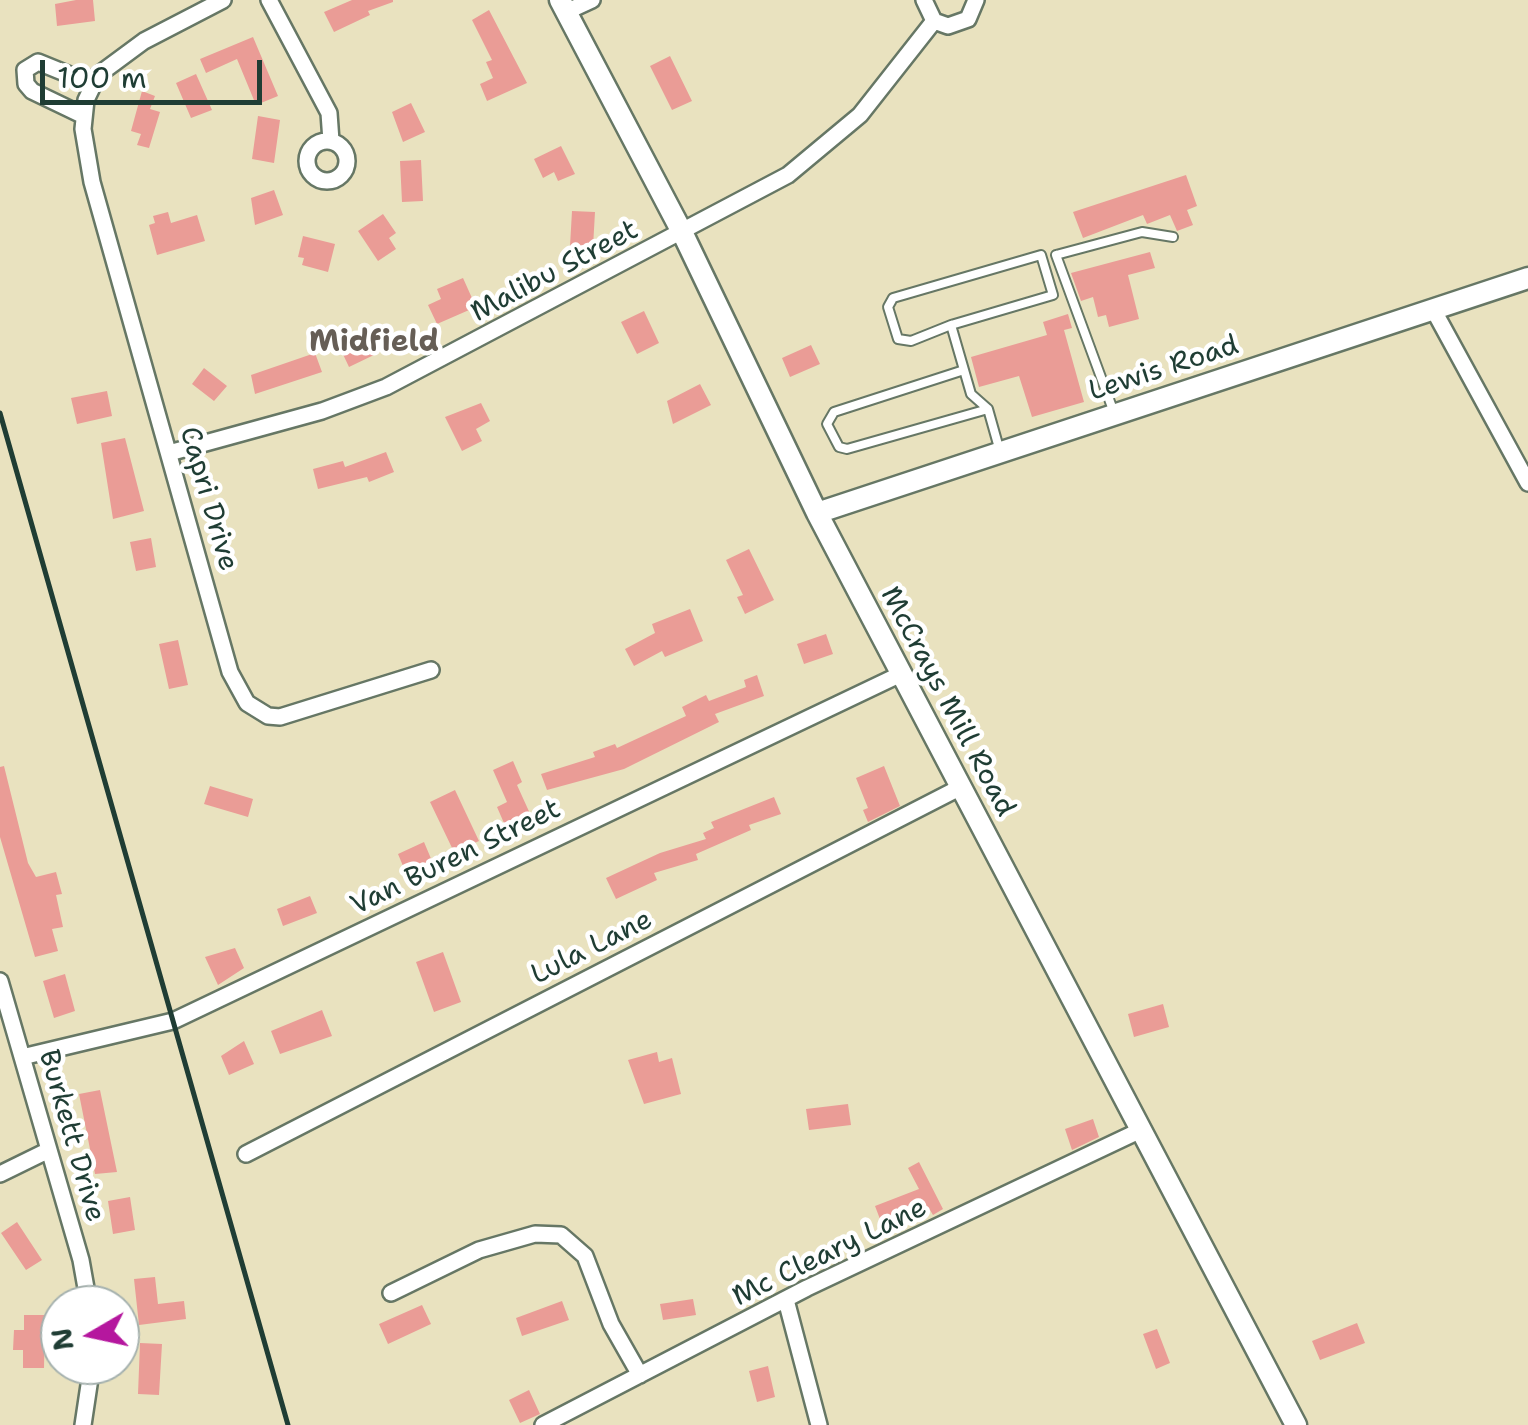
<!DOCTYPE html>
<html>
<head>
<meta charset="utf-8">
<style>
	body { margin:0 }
	#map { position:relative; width:1528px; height:1425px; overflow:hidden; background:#e9e2bf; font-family:"Shantell Sans",sans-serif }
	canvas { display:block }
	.north { position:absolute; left:40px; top:1285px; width:100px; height:100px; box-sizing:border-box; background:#fff; border:2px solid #a5b1ae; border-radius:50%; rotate:261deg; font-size:28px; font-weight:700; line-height:40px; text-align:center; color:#1f3d34 }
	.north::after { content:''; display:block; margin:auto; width:35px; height:45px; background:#b5179e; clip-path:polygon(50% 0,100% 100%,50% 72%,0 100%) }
	.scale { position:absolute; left:40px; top:60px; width:222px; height:45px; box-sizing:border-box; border:5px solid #1f3d34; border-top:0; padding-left:12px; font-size:30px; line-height:35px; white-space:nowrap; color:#1f3d34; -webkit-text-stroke:8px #fff; paint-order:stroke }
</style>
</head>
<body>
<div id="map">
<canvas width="1528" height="1425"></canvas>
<div class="north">N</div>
<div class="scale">100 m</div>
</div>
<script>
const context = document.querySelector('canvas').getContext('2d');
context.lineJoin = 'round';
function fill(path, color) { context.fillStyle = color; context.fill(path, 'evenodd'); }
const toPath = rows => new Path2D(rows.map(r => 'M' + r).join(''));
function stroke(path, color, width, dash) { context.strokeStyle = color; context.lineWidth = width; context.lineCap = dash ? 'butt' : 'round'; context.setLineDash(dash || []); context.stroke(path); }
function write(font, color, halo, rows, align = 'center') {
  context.font = font + ' "Shantell Sans",sans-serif'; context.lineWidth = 9; context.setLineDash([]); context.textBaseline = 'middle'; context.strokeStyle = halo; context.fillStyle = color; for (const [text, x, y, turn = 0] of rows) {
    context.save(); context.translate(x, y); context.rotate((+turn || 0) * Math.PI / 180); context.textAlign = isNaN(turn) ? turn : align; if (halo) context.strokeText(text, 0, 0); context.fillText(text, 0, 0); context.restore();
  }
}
const building = toPath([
	[76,0,93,0,95,21,57,26,55,4],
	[352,0,393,0,393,2,368,11,370,15,334,32,324,12],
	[489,10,527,83,487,101,480,84,493,78,486,62,492,60,472,20],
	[253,37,278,96,256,105,237,59,206,73,200,59],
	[670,56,692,101,672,110,650,66],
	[196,74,212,110,191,118,176,83],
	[142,91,155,96,150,109,160,112,149,148,137,145,141,134,131,131],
	[411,103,425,132,403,142,392,112],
	[258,116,280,120,274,163,252,159],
	[561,146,575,174,558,181,554,172,543,178,534,159],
	[421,160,423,201,402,202,400,161],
	[1186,175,1197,206,1187,210,1193,225,1177,231,1170,215,1147,224,1143,215,1083,238,1073,212],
	[274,190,283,215,255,225,251,198],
	[572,211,595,212,593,247,570,246],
	[168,212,171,223,197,215,205,241,157,255,149,225,155,223,153,216],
	[383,214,396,233,389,238,396,249,378,261,358,231],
	[303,236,335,244,328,272,302,265,304,258,298,257],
	[1150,252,1155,268,1128,275,1139,319,1109,327,1106,315,1098,317,1093,297,1081,301,1071,273],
	[463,278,476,307,437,324,428,305,441,299,437,289],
	[644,311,659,343,637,354,621,322],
	[1068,314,1072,328,1064,330,1084,402,1032,417,1019,376,979,387,971,357,1047,335,1043,322],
	[368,335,376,354,349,367,340,348],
	[811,345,820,364,790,377,782,358],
	[315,353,322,372,255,394,251,375],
	[204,368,227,386,214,401,192,384],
	[700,384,711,405,673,424,667,401],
	[107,391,112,416,77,424,71,398],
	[481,403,490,421,476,429,482,441,462,451,445,417],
	[125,438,144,511,113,519,101,443],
	[386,452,394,472,369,482,367,477,318,489,313,469,343,461,345,467],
	[151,538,156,567,136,571,130,542],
	[749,549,774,600,745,614,737,597,743,595,726,560],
	[690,609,703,641,665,657,662,651,634,666,625,649,655,633,652,624],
	[826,634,833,654,804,664,797,644],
	[178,640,188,685,169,689,159,644],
	[757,675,764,696,715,714,719,722,624,769,547,790,541,774,595,757,593,752,615,744,617,748,686,716,682,707,706,695,709,701,746,687,744,680],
	[513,761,522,782,517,785,532,818,507,830,497,807,507,802,493,770],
	[4,766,28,863,36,877,56,872,62,894,56,895,63,927,52,929,58,951,35,957,0,837,0,767],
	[884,766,900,806,868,822,863,810,868,808,856,778],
	[210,786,253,799,248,817,204,804],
	[455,790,479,841,454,852,430,802],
	[774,797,781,814,749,825,751,830,696,854,698,860,654,873,657,880,616,899,606,878,660,853,706,839,703,833,714,828,711,822],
	[424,842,432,861,406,873,398,854],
	[310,896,317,913,283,926,277,909],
	[235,948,244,968,218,985,205,957],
	[443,952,461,1002,434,1012,416,962],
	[65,974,75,1011,54,1018,43,981],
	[1163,1004,1169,1027,1134,1037,1128,1014],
	[322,1010,332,1036,280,1054,271,1031],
	[244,1041,254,1064,229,1075,221,1056],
	[657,1052,659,1062,672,1058,681,1094,644,1104,628,1060],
	[100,1090,117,1172,95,1174,79,1094],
	[848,1104,851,1125,809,1130,806,1109],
	[1093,1119,1099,1137,1072,1150,1065,1129],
	[919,1162,943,1209,933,1215,930,1210,883,1227,875,1206,919,1189,908,1168],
	[130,1197,135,1230,113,1234,108,1201],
	[17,1222,42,1260,26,1270,1,1233],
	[155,1277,158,1304,184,1301,186,1319,139,1325,134,1279],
	[693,1299,696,1315,663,1320,660,1304],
	[562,1301,569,1320,522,1336,516,1318],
	[422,1305,431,1324,388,1344,379,1324],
	[24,1315,45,1315,44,1368,23,1368,23,1350,13,1350,14,1330,24,1330],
	[1357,1323,1365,1343,1320,1360,1312,1341],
	[1157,1329,1170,1363,1156,1369,1143,1334],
	[140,1343,162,1344,159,1395,138,1394],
	[768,1366,775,1397,757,1402,749,1371],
	[529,1390,540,1414,520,1423,509,1400]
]);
const service = toPath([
	[1056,255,1113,410],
	[1056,255,1142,232,1173,237],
	[951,325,1053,295,1041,255,893,298,888,307,898,339,911,341,951,325,971,394,988,409,999,448],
	[964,370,834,412,827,424,839,447,847,449,988,409]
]);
const minor = toPath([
	[223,0,144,41,98,75,86,100,83,129,92,182,230,672,247,703,268,716,280,717,431,670],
	[269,0,329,113,331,141],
	[924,0,934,21,948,26,968,19,976,0],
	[566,12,592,0],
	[84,116,32,91,26,84,25,70,38,62,92,84],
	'307 161a20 20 0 1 1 40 0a20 20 0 1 1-40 0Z',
	[1433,309,1528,483],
	[169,453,322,411,386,387,788,175,860,115,934,21],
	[0,981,81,1260,89,1305],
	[22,1057,173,1021,901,674],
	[246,1154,961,787],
	[0,1174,49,1150],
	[391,1293,479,1250,535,1234,561,1235,585,1256,611,1324,640,1375],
	[786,1300,819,1425],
	[83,1425,92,1365],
	[543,1425,807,1288,1141,1130]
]);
const tertiary = toPath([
	[560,0,683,234,817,513,1296,1425],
	[817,513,1528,278]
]);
const rail = toPath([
	[0,413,288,1425]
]);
const streetNames = [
	["Malibu Street",555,272,-28],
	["Lewis Road",1164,369,-18],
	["Capri Drive",208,499,74],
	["McCrays Mill Road",947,702,62],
	["Van Buren Street",456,858,-26],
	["Lula Lane",592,948,-27],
	["Burkett Drive",71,1136,74],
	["Mc Cleary Lane",830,1253,-26]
];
const neighbourhoodNames = [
	["Midfield",374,343]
];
fill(building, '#ea9c96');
stroke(service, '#667765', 12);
stroke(minor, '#667765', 20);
stroke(tertiary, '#667765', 25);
stroke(service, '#fff', 8);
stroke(minor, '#fff', 15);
stroke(tertiary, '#fff', 20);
stroke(rail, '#1f3d34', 5);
write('28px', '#1f3d34', '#fff', streetNames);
write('bold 30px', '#665e56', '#fff', neighbourhoodNames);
</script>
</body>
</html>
